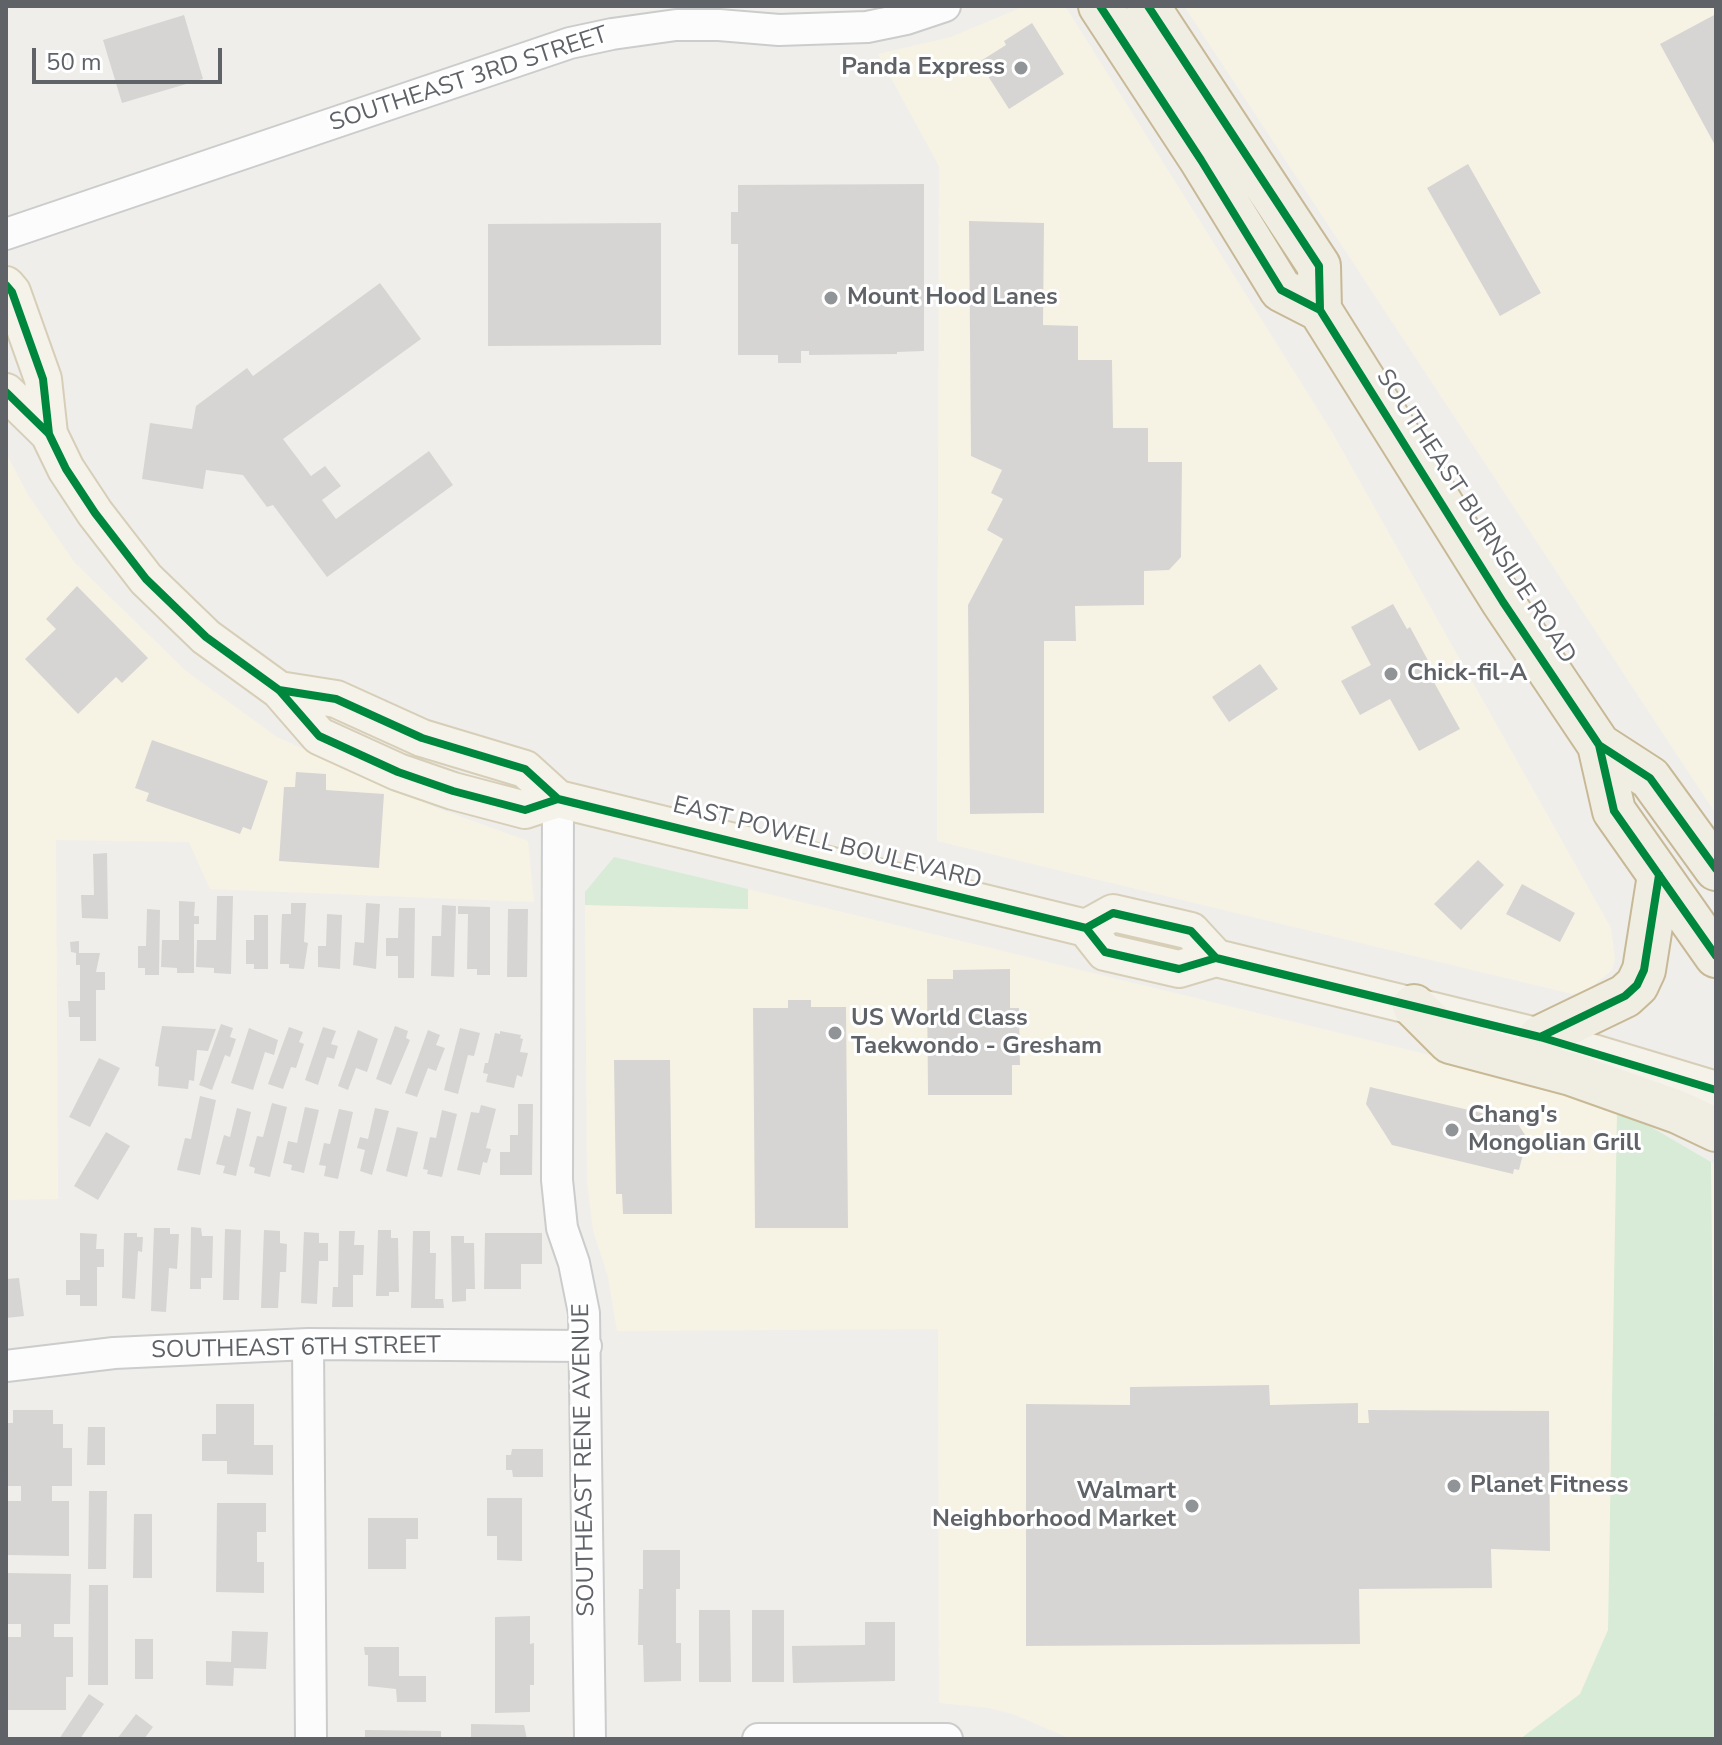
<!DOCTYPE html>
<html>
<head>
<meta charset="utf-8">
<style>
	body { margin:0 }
	#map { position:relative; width:1722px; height:1745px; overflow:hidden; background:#efeeea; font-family:"Nunito Sans",sans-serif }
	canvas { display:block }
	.frame { position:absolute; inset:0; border:8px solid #5f6368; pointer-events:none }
	.scale { position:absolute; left:32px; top:48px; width:190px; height:36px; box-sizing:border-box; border:4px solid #5f6368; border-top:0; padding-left:10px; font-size:24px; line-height:28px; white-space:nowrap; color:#5f6368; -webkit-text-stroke:6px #fff; paint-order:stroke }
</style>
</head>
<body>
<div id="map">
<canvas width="1722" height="1745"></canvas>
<div class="frame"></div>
<div class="scale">50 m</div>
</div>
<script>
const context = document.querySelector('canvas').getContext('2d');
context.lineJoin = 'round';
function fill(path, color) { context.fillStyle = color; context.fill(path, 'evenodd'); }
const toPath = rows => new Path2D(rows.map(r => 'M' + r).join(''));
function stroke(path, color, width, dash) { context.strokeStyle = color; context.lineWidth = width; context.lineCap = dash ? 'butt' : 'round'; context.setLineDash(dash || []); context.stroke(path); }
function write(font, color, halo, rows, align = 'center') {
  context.font = font + ' "Nunito Sans",sans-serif'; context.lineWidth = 6; context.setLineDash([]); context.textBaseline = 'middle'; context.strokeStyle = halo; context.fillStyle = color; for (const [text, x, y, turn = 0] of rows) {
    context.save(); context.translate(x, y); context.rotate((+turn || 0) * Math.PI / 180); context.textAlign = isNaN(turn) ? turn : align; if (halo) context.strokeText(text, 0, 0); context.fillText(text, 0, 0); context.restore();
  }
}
const commercial = toPath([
	[1025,6,1058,6,1067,9,1332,432,1611,928,1615,959,1612,970,1587,991,1572,994,937,841,939,166,878,54,951,37],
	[1184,6,1716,6,1716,814],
	[6,453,28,495,75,563,186,671,277,737,437,808,528,841,534,902,210,889,189,842,56,840,58,1199,6,1200],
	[748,889,1516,1076,1575,1094,1651,1127,1679,1739,1071,1739,1013,1714,989,1708,939,1703,938,1329,617,1331,608,1277,593,1230,587,1181,585,905,747,909],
	[1711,1162,1716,1165,1716,1458,1714,1449]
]);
const green = toPath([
	[614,857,748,889,748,909,585,905,585,892],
	[1617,1111,1651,1127,1711,1162,1714,1449,1716,1458,1716,1739,1520,1739,1580,1694,1608,1630]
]);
const building = toPath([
	[1716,14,1716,147,1660,44],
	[184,15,203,79,122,103,103,40],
	[1032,23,1064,74,1009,109,979,62,1006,45,1004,41],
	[1468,164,1541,293,1500,316,1427,188],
	[924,184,924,351,897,352,897,354,809,355,809,351,801,351,801,363,778,363,778,355,738,355,738,244,731,244,731,212,738,212,738,185],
	[969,221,1044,223,1043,325,1078,326,1078,360,1112,360,1113,428,1148,428,1148,462,1182,462,1181,557,1169,570,1144,571,1144,605,1075,606,1076,641,1044,641,1044,813,970,814,968,605,1003,539,987,530,1003,499,991,493,1002,470,971,456],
	[661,223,661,345,488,346,488,224],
	[380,283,421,339,283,439,311,476,325,466,341,486,322,500,336,519,429,451,453,485,327,577,273,505,267,507,243,475,206,470,203,489,142,479,150,423,192,429,196,406,247,368,253,376],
	[77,586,148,658,122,683,116,677,78,714,25,659,56,629,46,619],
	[1393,604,1407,629,1410,627,1431,666,1426,668,1460,729,1419,751,1390,699,1360,715,1341,681,1371,665,1351,627],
	[1260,664,1278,689,1229,722,1212,697],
	[152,740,268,781,251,830,243,827,240,834,146,801,149,793,135,788],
	[296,772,326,774,326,790,384,794,379,868,279,861,284,787,295,787],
	[107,853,108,919,82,918,81,895,94,895,93,854],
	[1478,860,1504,885,1461,930,1434,904],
	[1522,884,1575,913,1560,942,1506,914],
	[217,896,233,896,231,974,214,973,214,968,196,967,197,940,216,940],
	[179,901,195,902,194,916,199,916,199,924,194,924,194,973,177,973,177,968,161,967,162,940,179,940],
	[291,903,306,903,304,942,308,943,304,969,289,968,289,964,280,964,282,914,291,914],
	[366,903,380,904,376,969,353,965,355,942,364,943],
	[442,905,456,906,454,977,431,976,432,936,441,936],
	[458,906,490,907,490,975,477,975,477,969,467,969,468,914,458,914],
	[399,908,415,908,414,978,398,978,398,956,386,956,386,938,398,938],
	[147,909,160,910,159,975,145,975,145,968,138,968,138,946,146,946],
	[508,909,528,909,527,977,507,977],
	[327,914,342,915,340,969,318,967,318,946,326,946],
	[254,915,268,915,268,969,254,969,254,964,246,964,246,940,254,940],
	[79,941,79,953,100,953,96,972,105,972,105,990,96,990,96,1041,80,1041,80,1017,69,1017,68,1001,80,1001,80,965,76,965,76,953,71,952,70,942],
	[1010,969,1010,1008,1019,1008,1020,1065,1012,1065,1012,1095,928,1095,927,979,953,979,953,970],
	[788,1000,811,1000,811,1007,846,1007,848,1228,755,1228,753,1008,788,1008],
	[221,1024,233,1028,230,1037,236,1039,230,1057,225,1055,212,1090,199,1085],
	[162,1026,216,1029,208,1051,197,1050,194,1081,189,1080,188,1089,158,1086,159,1067,155,1066],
	[395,1026,408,1031,406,1038,410,1040,391,1085,376,1079],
	[289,1027,303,1032,299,1042,304,1044,296,1068,291,1067,283,1089,268,1084],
	[323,1027,336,1031,331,1044,338,1046,334,1059,327,1057,318,1085,305,1080],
	[249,1028,278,1040,274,1055,265,1052,253,1090,231,1083],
	[460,1028,480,1033,474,1056,468,1055,458,1094,444,1090],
	[358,1030,378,1039,367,1072,356,1068,348,1090,338,1086],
	[428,1030,440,1035,436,1045,445,1048,436,1071,428,1068,417,1097,405,1093],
	[500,1031,521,1035,520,1038,523,1039,520,1052,528,1053,522,1077,517,1075,514,1088,486,1082,488,1074,483,1073,485,1063,488,1063,495,1033,500,1034],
	[99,1058,120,1068,90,1127,69,1117],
	[614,1060,670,1060,672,1214,623,1214,622,1194,616,1194],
	[1370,1087,1516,1121,1527,1138,1519,1170,1514,1169,1513,1174,1392,1145,1366,1104],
	[200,1096,216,1100,200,1175,177,1170,185,1138,191,1139],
	[272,1103,287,1107,270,1177,254,1173,255,1168,249,1166,257,1136,263,1137],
	[518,1104,533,1104,532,1175,500,1175,500,1152,510,1152,510,1135,518,1135],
	[481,1105,496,1109,486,1148,491,1149,487,1163,483,1162,480,1175,457,1170,471,1112,479,1113],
	[305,1107,319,1110,304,1173,291,1170,292,1165,283,1163,288,1141,297,1143],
	[237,1108,251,1112,236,1176,223,1173,225,1166,216,1164,224,1135,230,1137],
	[375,1108,389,1111,372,1175,360,1171,365,1150,357,1148,360,1137,368,1139],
	[339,1109,353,1112,338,1179,324,1176,326,1166,319,1165,324,1143,330,1144],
	[442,1110,457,1114,442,1177,427,1174,428,1170,423,1169,430,1137,436,1138],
	[397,1127,418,1132,407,1177,386,1171],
	[106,1132,130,1146,98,1200,74,1186],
	[191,1227,201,1228,202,1236,213,1236,212,1278,201,1278,201,1289,190,1289],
	[154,1228,170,1228,170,1234,179,1234,177,1269,169,1268,166,1312,151,1311],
	[225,1229,241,1230,239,1300,223,1300],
	[264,1230,280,1231,280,1243,287,1244,286,1272,280,1272,278,1308,261,1308],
	[378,1230,391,1230,391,1238,398,1238,399,1292,389,1292,389,1296,376,1296],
	[339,1231,355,1231,354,1245,364,1245,363,1275,353,1275,353,1307,332,1307,333,1287,338,1287],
	[413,1231,430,1231,430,1253,436,1253,435,1299,443,1299,444,1308,411,1308],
	[304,1232,319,1233,319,1243,328,1243,328,1261,319,1261,317,1304,301,1303],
	[80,1233,97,1234,96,1249,104,1249,104,1267,97,1267,97,1306,80,1306,80,1295,66,1295,66,1280,80,1280],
	[124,1233,137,1233,137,1237,143,1237,142,1252,138,1251,135,1299,122,1298],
	[485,1233,542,1233,542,1264,521,1264,521,1289,484,1289],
	[451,1236,464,1236,464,1243,474,1243,475,1289,466,1289,466,1301,452,1302],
	[19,1278,24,1316,6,1318,6,1279],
	[1269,1385,1270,1405,1358,1403,1358,1423,1369,1423,1368,1410,1549,1411,1550,1551,1491,1549,1492,1588,1359,1589,1360,1644,1026,1646,1026,1404,1130,1405,1130,1387],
	[216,1404,254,1404,254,1445,273,1445,273,1475,227,1474,227,1461,202,1461,202,1434,216,1434],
	[13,1410,53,1410,53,1424,63,1424,63,1448,72,1448,72,1486,52,1486,52,1501,69,1501,69,1556,6,1555,6,1501,21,1501,21,1486,6,1486,6,1423,13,1423],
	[88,1427,105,1427,105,1465,87,1465],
	[512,1449,543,1449,543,1477,513,1477,512,1470,506,1470,506,1455,511,1455],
	[89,1491,107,1491,106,1569,88,1569],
	[487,1498,522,1498,522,1561,497,1560,497,1536,487,1536],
	[217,1503,266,1503,266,1532,257,1532,257,1562,264,1562,264,1593,216,1592],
	[134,1514,152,1514,152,1578,133,1578],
	[368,1518,418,1518,418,1539,406,1539,406,1569,368,1569],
	[643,1550,680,1550,680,1589,676,1589,676,1643,681,1643,681,1681,644,1682,643,1645,638,1645,639,1589,643,1589],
	[6,1573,71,1574,70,1624,54,1624,54,1637,73,1637,73,1677,66,1677,66,1710,6,1710,6,1637,21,1637,21,1624,6,1624],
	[89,1585,108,1585,108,1685,88,1685],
	[699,1610,730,1610,731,1682,699,1682],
	[752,1610,784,1610,784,1682,752,1682],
	[530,1616,530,1644,534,1643,534,1685,530,1685,530,1712,495,1713,495,1617],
	[865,1622,895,1622,895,1681,793,1683,792,1646,865,1645],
	[232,1631,268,1632,266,1669,234,1668,233,1686,206,1685,206,1661,231,1662],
	[135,1639,153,1639,153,1679,135,1679],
	[364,1647,399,1647,399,1676,426,1676,426,1702,397,1702,396,1689,368,1686,368,1655,365,1655],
	[89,1694,104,1704,80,1739,59,1739],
	[136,1714,153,1727,144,1739,117,1739],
	[471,1724,524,1725,527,1739,471,1739],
	[365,1730,441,1731,441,1739,365,1739]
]);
const minor = toPath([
	[6,234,570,43,612,34,676,25,719,25,779,30,867,27,906,19,945,6],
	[558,799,557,1180,562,1228,574,1263,584,1313,590,1739],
	[308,1344,311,1739],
	[6,1366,114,1353,308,1344,586,1346],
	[758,1739,947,1739]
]);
const major = toPath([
	[6,285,12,292,43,379,49,434],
	[6,392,49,434,66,469,95,513,146,579,206,637,279,690,319,736,398,772,453,791,525,810,558,799],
	[279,690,336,699,422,738,525,769,558,799,1086,928,1105,952,1179,969,1216,958,1540,1037,1716,1090],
	[1086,928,1113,913,1174,927,1191,931,1216,958]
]);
const highway = toPath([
	[1100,6,1201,160,1281,290,1320,310],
	[1148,6,1319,266,1320,310,1503,602,1599,745,1614,811,1716,956],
	[1599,745,1650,778,1716,869],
	[1414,1006,1450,1042,1571,1074,1678,1112,1716,1130],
	[1540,1037,1625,996,1637,985,1644,970,1659,875]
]);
const cycleway = toPath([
	[1100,6,1201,160,1281,290,1320,310],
	[1148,6,1319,266,1320,310,1503,602,1599,745,1614,811,1716,956],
	[6,285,12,292,43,379,49,434],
	[6,392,49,434,66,469,95,513,146,579,206,637,279,690,319,736,398,772,453,791,525,810,558,799],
	[279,690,336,699,422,738,525,769,558,799,1086,928,1105,952,1179,969,1216,958,1540,1037,1716,1090],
	[1599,745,1650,778,1716,869],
	[1086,928,1113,913,1174,927,1191,931,1216,958],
	[1540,1037,1625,996,1637,985,1644,970,1659,875]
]);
const markers = [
	[1021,68,8,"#919496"],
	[831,298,8,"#919496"],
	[1391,674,8,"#919496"],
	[835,1033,8,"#919496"],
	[1452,1130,8,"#919496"],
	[1454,1486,8,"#919496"],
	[1192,1506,8,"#919496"]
];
const poiNames = [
	["Panda Express",1005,68,"right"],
	["Mount Hood Lanes",847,298],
	["Chick-fil-A",1407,674],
	["US World Class",851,1019],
	["Taekwondo - Gresham",851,1047],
	["Chang's",1468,1116],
	["Mongolian Grill",1468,1144],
	["Planet Fitness",1470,1486],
	["Walmart",1176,1492,"right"],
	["Neighborhood Market",1176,1520,"right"]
];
const streetNames = [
	["SOUTHEAST 3RD STREET",469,80,-18],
	["SOUTHEAST BURNSIDE ROAD",1475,517,57],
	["EAST POWELL BOULEVARD",827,844,14],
	["SOUTHEAST 6TH STREET",296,1349,-1],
	["SOUTHEAST RENE AVENUE",585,1460,-91]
];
fill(commercial, '#f7f3e4');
fill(green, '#d8ebd6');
fill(building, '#d6d5d3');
stroke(minor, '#cbcccc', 34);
stroke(major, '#d7ceb8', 40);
stroke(highway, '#c8b996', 46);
stroke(minor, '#fdfcfc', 30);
stroke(major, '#f4f2e9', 36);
stroke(highway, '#f0ede3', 42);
stroke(cycleway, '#00873e', 8);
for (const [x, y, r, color] of markers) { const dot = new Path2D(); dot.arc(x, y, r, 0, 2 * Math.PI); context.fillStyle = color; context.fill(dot); stroke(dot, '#fff', 3); }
write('bold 24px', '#5f6368', '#fff', poiNames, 'left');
write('24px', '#5f6368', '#fff', streetNames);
</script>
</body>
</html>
